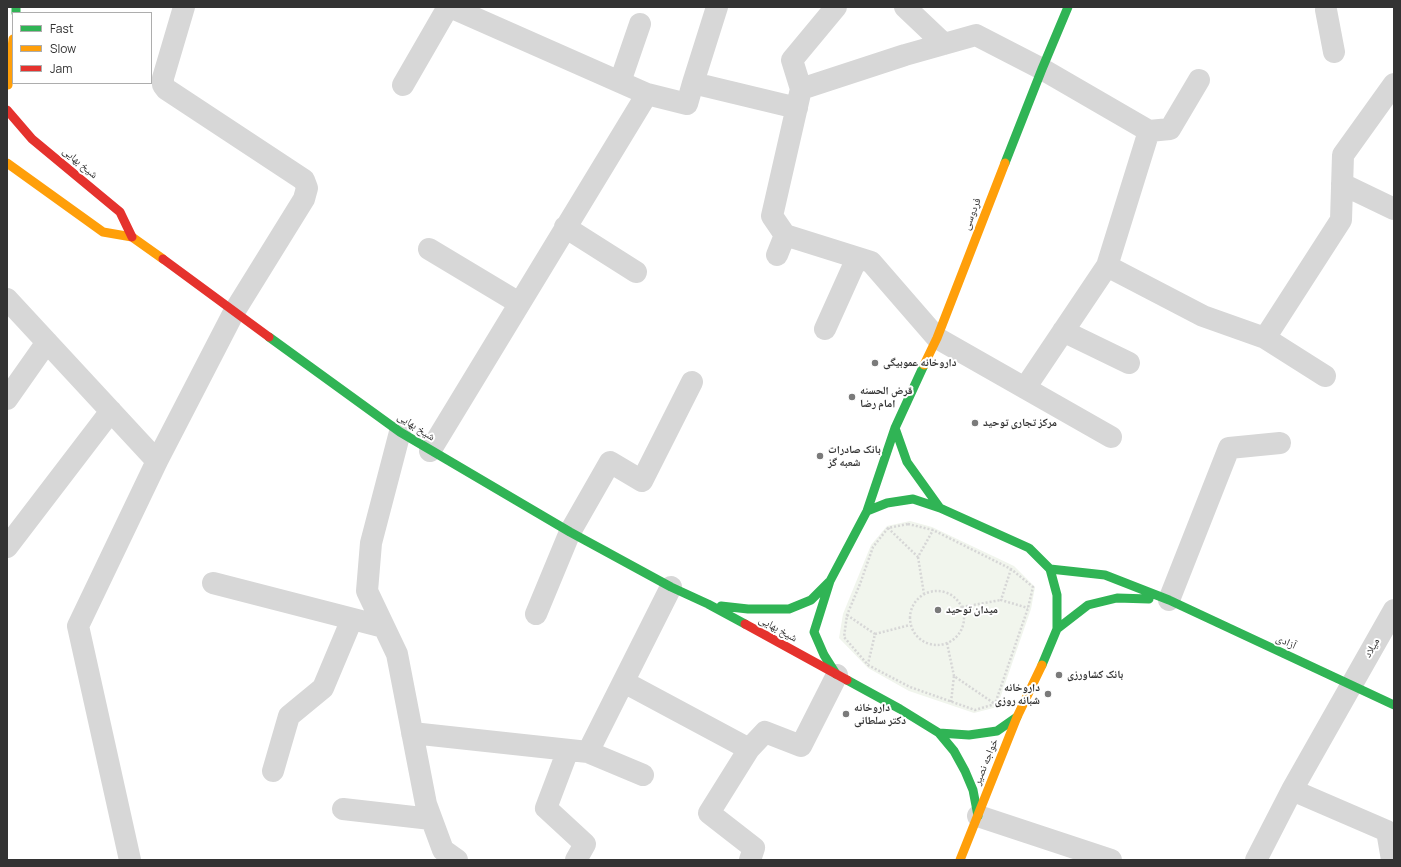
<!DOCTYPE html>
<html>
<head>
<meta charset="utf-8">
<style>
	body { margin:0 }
	#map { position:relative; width:1401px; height:867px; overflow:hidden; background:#fff; font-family:Manrope,sans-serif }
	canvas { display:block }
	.frame { position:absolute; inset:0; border:8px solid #333; pointer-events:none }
	.legend { position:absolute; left:12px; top:12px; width:140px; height:72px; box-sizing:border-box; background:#fff; border:1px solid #adadad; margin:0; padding:5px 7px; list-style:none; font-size:12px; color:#333 }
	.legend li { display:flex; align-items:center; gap:8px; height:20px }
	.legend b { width:20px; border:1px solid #adadad }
</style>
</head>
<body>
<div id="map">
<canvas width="1401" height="867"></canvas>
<div class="frame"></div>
<ul class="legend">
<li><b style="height:5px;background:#30b455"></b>Fast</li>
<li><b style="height:5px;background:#ff9f0a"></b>Slow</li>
<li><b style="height:5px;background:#e5322d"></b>Jam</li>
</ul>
</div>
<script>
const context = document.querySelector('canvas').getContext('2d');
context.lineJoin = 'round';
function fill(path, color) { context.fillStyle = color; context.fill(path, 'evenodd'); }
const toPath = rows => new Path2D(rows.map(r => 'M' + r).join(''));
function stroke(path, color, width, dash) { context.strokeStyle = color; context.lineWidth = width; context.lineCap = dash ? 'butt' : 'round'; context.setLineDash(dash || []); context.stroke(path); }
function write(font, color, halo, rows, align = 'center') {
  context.font = font + ' Manrope,"Noto Naskh Arabic",sans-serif'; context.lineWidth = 4; context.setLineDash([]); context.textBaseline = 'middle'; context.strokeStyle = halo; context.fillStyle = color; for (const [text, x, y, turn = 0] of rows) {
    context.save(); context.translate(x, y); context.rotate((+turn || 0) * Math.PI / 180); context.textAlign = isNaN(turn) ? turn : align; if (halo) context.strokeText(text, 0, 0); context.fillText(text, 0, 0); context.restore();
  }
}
const green = toPath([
	[910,521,932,527,1014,566,1035,587,1031,609,997,707,974,713,909,691,868,668,839,638,843,614,871,545,887,526]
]);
const path = toPath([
	[908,524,933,530,1011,569,1033,587,1028,608,995,704,975,710,910,687,868,665,844,637,847,615,860,584,873,547,888,528,908,524],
	[888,528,918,557,933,530],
	[918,557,924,594],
	[1011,569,1001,600,1028,608],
	'910 618a27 27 0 1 1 54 0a27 27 0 1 1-54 0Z',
	[962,607,1001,600],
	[847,615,875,634,868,664],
	[875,634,910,625],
	[947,643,954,676],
	[951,702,954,676,995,704]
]);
const street = toPath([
	[450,7,647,94,687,104,693,83,797,108],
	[836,7,792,60,801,89,772,216,785,235,871,262,937,338,1111,437],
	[905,7,944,44],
	[1326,10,1334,52],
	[620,82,640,24],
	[693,83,717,7],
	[403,85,448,7],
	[801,89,905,55,976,35,1042,69,1149,131,1107,266,1025,388],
	[1149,131,1170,129,1199,80],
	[1342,184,1394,209],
	[565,227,636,272],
	[429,249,519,303],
	[777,255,785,235],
	[1107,266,1203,316,1265,338,1341,220,1343,155,1394,84],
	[7,299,157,461],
	[825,329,857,258],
	[1063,331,1129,363],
	[1265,338,1325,376],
	[7,399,47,342],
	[400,432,371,543,367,591,397,654,426,804,443,850,457,860],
	[430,451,647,94],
	[7,547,111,411],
	[213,583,384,627],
	[1169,600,1229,448,1280,443],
	[536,614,570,532,610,462,642,481,692,382],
	[624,682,749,749],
	[412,733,588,752,671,587],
	[568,750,546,808,585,844,576,860],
	[588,752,643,775],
	[273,771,289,716,323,688,352,619],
	[1292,790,1387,831,1392,860],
	[343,809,431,819],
	[978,816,1111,860],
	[130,860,78,626,157,461,234,312,304,199,307,188,304,180,166,89,163,85,163,78,184,7],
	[750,860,754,848,709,813,749,749,765,732,801,746,837,675],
	[1256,860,1292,790,1394,610]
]);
const fast = toPath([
	[16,7,16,13],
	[1005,163,1042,69,1068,7],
	[269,337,400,432,570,532,671,587,708,604,745,624],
	[895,428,907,462,940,508],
	[867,511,887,503,913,499,940,508,1029,548,1050,569,1057,595,1057,629,1042,665],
	[1050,569,1105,575,1169,600,1394,705],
	[721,606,748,609,789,609,811,600,829,582],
	[1057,629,1088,605,1117,598,1149,599],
	[836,674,824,655,814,632,830,581,867,511,895,428,924,365],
	[847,680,900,709,939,733,969,735,997,731,1017,717],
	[939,733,954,751,965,771,973,790,978,816]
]);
const slow = toPath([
	[8,85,13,39],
	[7,163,103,232,132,237,163,259],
	[924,365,937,338,1005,163],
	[960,860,1017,717,1042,665]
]);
const jam = toPath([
	[7,110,32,139,120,212,132,237],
	[163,259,269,337],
	[745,624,847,680]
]);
const markers = [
	[875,363,4,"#7a7a7a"],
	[852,397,4,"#7a7a7a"],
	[975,423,4,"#7a7a7a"],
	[820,456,4,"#7a7a7a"],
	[938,610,4,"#7a7a7a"],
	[1059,675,4,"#7a7a7a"],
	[1048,694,4,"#7a7a7a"],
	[846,714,4,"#7a7a7a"]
];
const streetNames = [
	["شیخ بهایی",80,163,40],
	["فردوسی",972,214,-69],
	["شیخ بهایی",416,427,33],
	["شیخ بهایی",778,629,29],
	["آزادی",1286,642,25],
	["میلاد",1372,648,-60],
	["خواجه نصیر",986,762,-68]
];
const poiNames = [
	["داروخانه عموبیگی",883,363],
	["قرض الحسنه",860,391],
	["امام رضا",860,404],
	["مرکز تجاری توحید",983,423],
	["بانک صادرات",828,450],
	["شعبه گز",828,463],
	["میدان توحید",946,610],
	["بانک کشاورزی",1067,675],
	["داروخانه",1040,688,"right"],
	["شبانه روزی",1040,701,"right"],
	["داروخانه",854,708],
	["دکتر سلطانی",854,721]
];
fill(green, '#f1f5ed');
stroke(path, '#d6d6d6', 2.5, [2, 2]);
stroke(street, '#d7d7d7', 22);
stroke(fast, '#30b455', 9);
stroke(slow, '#ff9f0a', 9);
stroke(jam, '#e5322d', 9);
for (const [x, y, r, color] of markers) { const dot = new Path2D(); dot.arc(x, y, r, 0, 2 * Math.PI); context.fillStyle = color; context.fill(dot); stroke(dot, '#fff', 1.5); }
write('11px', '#333', '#fff', streetNames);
write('bold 11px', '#333', '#fff', poiNames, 'left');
</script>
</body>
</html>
